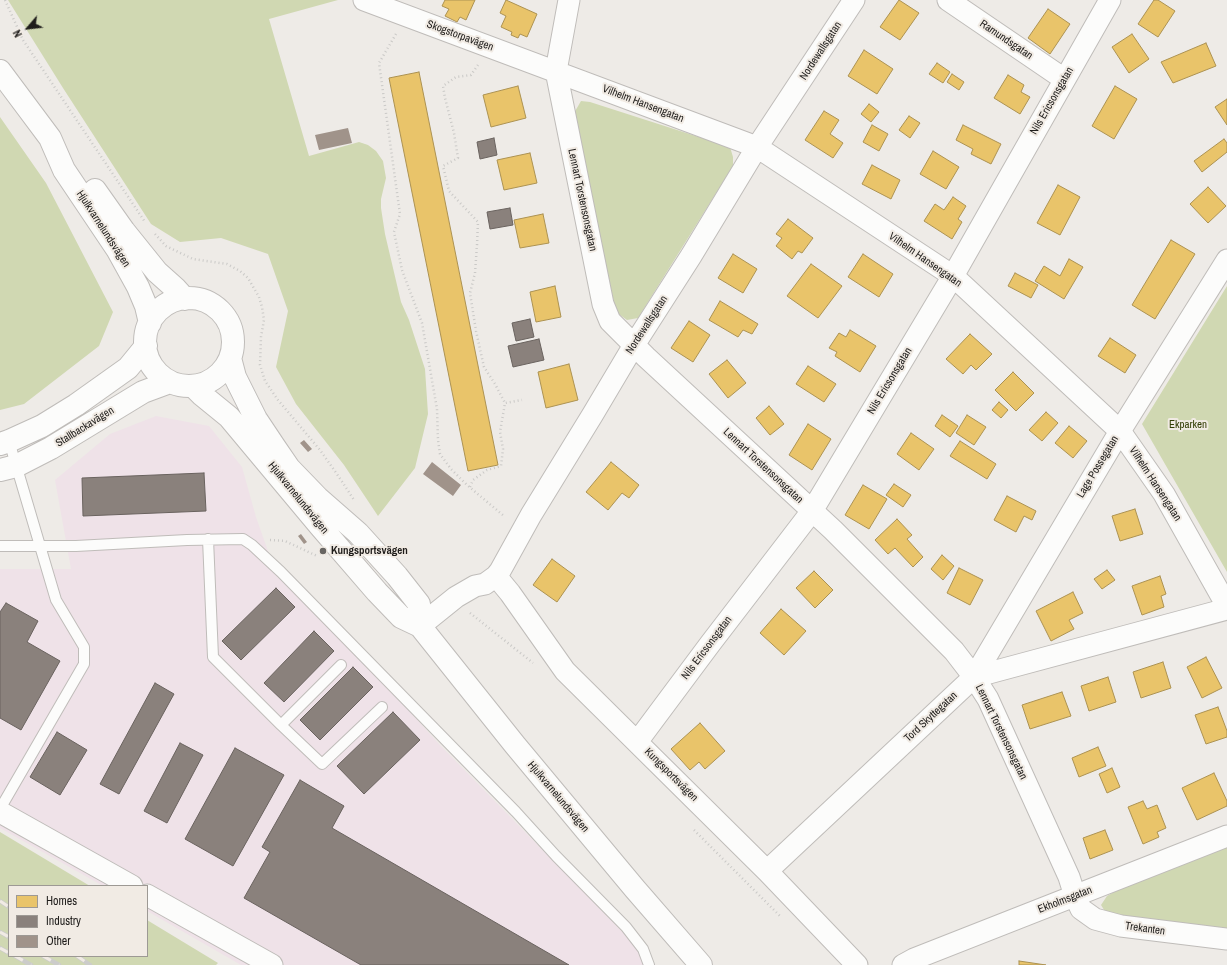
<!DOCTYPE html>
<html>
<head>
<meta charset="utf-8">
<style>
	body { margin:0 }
	#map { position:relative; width:1227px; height:965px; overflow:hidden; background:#eeebe7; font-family:"Archivo Narrow",sans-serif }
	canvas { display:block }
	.legend { position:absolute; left:8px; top:885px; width:140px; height:72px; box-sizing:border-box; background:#f1ebe4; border:1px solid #9d9994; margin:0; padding:5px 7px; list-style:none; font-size:12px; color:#1f1d1b }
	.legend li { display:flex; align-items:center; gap:8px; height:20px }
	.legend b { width:20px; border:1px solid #9d9994 }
	.north { position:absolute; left:8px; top:8px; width:40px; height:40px; -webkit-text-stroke:3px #f1ebe4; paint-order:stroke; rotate:242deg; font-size:11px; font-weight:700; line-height:16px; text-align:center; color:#1f1d1b }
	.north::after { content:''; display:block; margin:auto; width:14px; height:18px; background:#1f1d1b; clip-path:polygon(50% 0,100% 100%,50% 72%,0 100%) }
</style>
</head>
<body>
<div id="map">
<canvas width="1227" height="965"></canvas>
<ul class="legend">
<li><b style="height:11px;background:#e9c46a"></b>Homes</li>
<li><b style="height:11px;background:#8a817c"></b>Industry</li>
<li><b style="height:11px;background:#a0938a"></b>Other</li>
</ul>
<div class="north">N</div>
</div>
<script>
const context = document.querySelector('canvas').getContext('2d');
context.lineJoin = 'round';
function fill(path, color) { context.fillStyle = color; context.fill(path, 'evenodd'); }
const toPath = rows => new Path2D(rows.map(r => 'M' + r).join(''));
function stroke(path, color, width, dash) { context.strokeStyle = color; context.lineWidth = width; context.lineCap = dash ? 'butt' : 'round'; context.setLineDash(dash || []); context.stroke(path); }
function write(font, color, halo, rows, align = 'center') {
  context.font = font + ' "Archivo Narrow",sans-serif'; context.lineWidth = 4; context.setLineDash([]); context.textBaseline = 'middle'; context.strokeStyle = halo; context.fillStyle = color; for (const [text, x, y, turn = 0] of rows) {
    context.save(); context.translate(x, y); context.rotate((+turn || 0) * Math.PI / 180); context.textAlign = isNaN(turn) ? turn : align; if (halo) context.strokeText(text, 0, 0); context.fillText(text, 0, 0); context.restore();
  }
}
const industrial = toPath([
	[156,416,209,426,242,467,256,517,269,554,439,744,655,965,241,965,147,911,147,886,103,886,0,828,0,569,71,569,55,480,110,434]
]);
const green = toPath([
	[8,0,338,0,269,19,309,156,359,142,368,145,376,151,383,161,386,178,381,199,381,208,385,234,401,302,409,320,425,369,428,414,415,468,378,516,344,465,296,404,276,367,288,311,268,254,221,238,180,242,151,224,63,88],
	[581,101,590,102,730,147,733,157,733,166,638,318,627,320,616,312,574,113],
	[0,117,46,183,113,312,99,346,24,404,0,410],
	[1227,286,1227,572,1142,424],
	[0,832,90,886,9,886,9,956,147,956,147,920,218,963,216,965,0,965],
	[1227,845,1227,929,1128,918,1106,913,1101,905,1107,896,1116,891,1198,858]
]);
const homes = toPath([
	[445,0,475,0,466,20,460,17,457,22,445,16,449,9,442,6,445,0],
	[506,0,537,14,527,37,520,34,518,38,511,35,512,32,501,27,506,16,500,13,506,0],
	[899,0,919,13,900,40,880,27,899,0],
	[1154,0,1158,0,1175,11,1158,37,1138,24,1154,0],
	[1048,9,1070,24,1050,54,1028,38,1048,9],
	[1132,34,1149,59,1129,73,1112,47,1132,34],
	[1206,43,1216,66,1173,83,1161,62,1206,43],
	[864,50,893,69,877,94,848,76,864,50],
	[937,63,950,72,943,83,929,74,937,63],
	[419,72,498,465,468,471,389,78,419,72],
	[952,74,964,82,959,90,947,82,952,74],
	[1008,75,1024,85,1021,92,1030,97,1020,114,994,98,1008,75],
	[518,86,526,118,491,127,483,95,518,86],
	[1115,86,1137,99,1114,139,1092,126,1115,86],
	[1227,99,1227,125,1215,107,1227,99],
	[869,104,879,112,871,122,861,114,869,104],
	[824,111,839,120,830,134,843,143,833,158,805,140,824,111],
	[909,116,920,123,910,138,899,130,909,116],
	[872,125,888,134,879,151,863,142,872,125],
	[963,125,1001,144,991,164,971,154,973,149,956,140,963,125],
	[1224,139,1227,143,1227,152,1202,172,1194,161,1224,139],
	[933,151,959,167,946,189,920,174,933,151],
	[530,153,537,183,504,190,497,160,530,153],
	[872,165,900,180,891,199,862,184,872,165],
	[1058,185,1080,197,1060,235,1037,223,1058,185],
	[1208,187,1226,206,1208,223,1190,204,1208,187],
	[953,197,966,206,958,219,962,222,952,239,924,221,935,204,944,210,953,197],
	[543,214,549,243,520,248,514,220,543,214],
	[788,219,813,238,802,253,798,251,792,259,776,246,782,238,776,234,788,219],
	[1171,240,1195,254,1155,319,1132,305,1171,240],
	[733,254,757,269,743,293,718,278,733,254],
	[863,254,893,274,879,297,848,277,863,254],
	[1069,259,1083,267,1064,299,1035,281,1044,266,1060,276,1069,259],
	[811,264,842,286,818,318,787,296,811,264],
	[1015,273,1038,285,1031,298,1008,286,1015,273],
	[555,286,561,317,536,322,530,292,555,286],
	[720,301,758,324,752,334,743,330,738,337,709,320,720,301],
	[689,321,710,335,693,362,671,348,689,321],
	[850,330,876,346,860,372,835,356,837,352,829,348,839,333,846,337,850,330],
	[970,334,992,354,976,370,971,365,963,374,946,359,970,334],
	[1110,338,1136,355,1125,373,1098,356,1110,338],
	[727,360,746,383,728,398,709,374,727,360],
	[569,364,578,400,546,408,538,372,569,364],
	[808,366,836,384,824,402,796,384,808,366],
	[1013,372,1034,393,1016,411,995,390,1013,372],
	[999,402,1008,410,1001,418,992,410,999,402],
	[769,406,784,424,770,435,756,418,769,406],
	[1046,412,1058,423,1042,441,1029,430,1046,412],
	[942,415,958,426,950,437,935,426,942,415],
	[967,415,986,427,974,445,956,433,967,415],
	[808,424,831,439,812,470,789,455,808,424],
	[1069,426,1087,441,1073,458,1055,443,1069,426],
	[911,433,934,449,919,470,897,454,911,433],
	[960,441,996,464,987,479,950,456,960,441],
	[611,462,639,485,629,498,622,493,608,510,586,492,611,462],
	[894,484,911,495,903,507,886,495,894,484],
	[863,485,887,499,869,529,845,515,863,485],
	[1007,496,1036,511,1032,520,1024,516,1016,532,994,520,1007,496],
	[1135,509,1143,534,1120,541,1112,516,1135,509],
	[897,519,912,535,907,539,923,557,913,567,895,548,888,554,875,540,897,519],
	[942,555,954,566,943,580,931,569,942,555],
	[552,559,575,576,557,602,533,585,552,559],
	[959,568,983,580,970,605,947,593,959,568],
	[1107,570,1115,580,1102,589,1094,579,1107,570],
	[814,571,833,590,815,608,796,588,814,571],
	[1160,576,1166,594,1161,596,1164,607,1142,615,1132,586,1160,576],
	[1073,592,1083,613,1069,620,1074,629,1051,641,1036,611,1073,592],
	[781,609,806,631,784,655,760,633,781,609],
	[1206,657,1222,688,1202,698,1187,667,1206,657],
	[1163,662,1171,688,1141,698,1133,672,1163,662],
	[1108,677,1116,702,1089,711,1081,686,1108,677],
	[1062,692,1071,716,1030,729,1022,705,1062,692],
	[1218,707,1227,731,1227,737,1206,744,1195,715,1218,707],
	[700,723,725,751,705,769,699,762,690,770,671,749,700,723],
	[1098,747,1106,766,1079,777,1072,758,1098,747],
	[1112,768,1120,787,1107,793,1099,774,1112,768],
	[1214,773,1227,801,1227,806,1197,820,1182,788,1214,773],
	[1143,801,1147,809,1157,805,1166,828,1157,832,1159,837,1143,844,1128,807,1143,801],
	[1105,830,1113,850,1090,859,1083,838,1105,830],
	[1019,961,1046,965,1019,965,1019,961]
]);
const industry = toPath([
	[494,138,497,155,480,159,477,142,494,138],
	[510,208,513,225,490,229,487,212,510,208],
	[530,319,534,337,516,341,512,323,530,319],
	[539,339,544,360,513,367,508,346,539,339],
	[204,473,206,511,83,516,82,478,204,473],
	[276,588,295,607,241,660,222,641,276,588],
	[6,603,38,621,27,642,60,661,21,730,0,718,0,612,6,603],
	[314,631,334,651,284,702,264,683,314,631],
	[353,667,373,687,320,740,300,720,353,667],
	[155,683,174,694,119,794,100,784,155,683],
	[393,712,420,740,364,794,337,766,393,712],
	[57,732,87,750,60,795,30,777,57,732],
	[180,743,203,755,167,823,144,811,180,743],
	[235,748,284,775,233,866,185,839,235,748],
	[300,780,344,806,332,828,569,965,361,965,244,898,270,852,262,847,300,780]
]);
const building = toPath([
	[348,128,352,143,319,150,315,135],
	[304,440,312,449,308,452,300,443],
	[432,462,461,485,453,496,423,474],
	[301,534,307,542,304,544,298,536]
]);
const path = toPath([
	[5,0,23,40,145,222],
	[396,34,379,63,400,214,394,232,402,270,422,323,437,409,438,440,440,454,451,469,467,485,504,516],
	[478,65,471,75,456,77,443,86,445,98,454,133,458,158,443,166,449,191,478,222,477,245,475,273,470,293,476,331,484,367,495,384,505,403],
	[155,234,166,246,193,259,227,264,240,271,248,278,259,297,262,307,264,320,261,337,260,365,265,381,278,400,320,450,339,477,354,500],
	[470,487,473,480,487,470,501,466,503,449,500,432,505,403,522,400],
	[270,540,285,541,317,556],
	[470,613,533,663],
	[694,830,781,917]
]);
const lane = toPath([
	[208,539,213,657,281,725,341,665],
	[0,546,76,546,187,540,243,539,252,545,281,572,516,812,556,856,626,927,643,949,649,965],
	[281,725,322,764,382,707],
	[0,809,84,664,84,647,56,600,9,441]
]);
const street = toPath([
	[364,0,757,147,953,276,1120,431,1164,494,1227,606],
	[569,0,556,71,603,304,610,321,646,357,833,530,954,651,974,677,988,699,1069,877,1075,896,1081,909,1095,919,1121,926,1227,939],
	[948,0,1064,79],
	[496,576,510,593,565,671,767,871,857,965],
	[420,626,456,597,475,586,485,584,496,576,500,571,531,515,593,414,634,345,691,256,757,147,854,0],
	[974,677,1120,431,1227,260],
	[637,742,710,644,812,511,953,276,1110,0],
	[0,812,132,886],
	[767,871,974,677,1227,609],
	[147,895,272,965],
	[903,965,914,959,1227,836]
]);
const secondary = toPath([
	[0,71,50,138,64,170,117,249,138,287,146,306,150,323],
	[95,190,124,231,157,272,176,289,185,299],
	'145 342a44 44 0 1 1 88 0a44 44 0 1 1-88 0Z',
	[230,358,235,377,256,419,274,446,289,468,318,498,358,533,397,576,419,604,420,626],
	[193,386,202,395,229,417,320,526,377,592,401,617,420,626,515,745,635,889,701,965],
	[0,444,9,441,42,426,76,405,128,368,146,346],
	[0,470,16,466,51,448,143,392,170,382]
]);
const rail = toPath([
	[0,901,9,907],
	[0,932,9,937],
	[0,948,9,953],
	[15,956,31,965],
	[43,956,59,965],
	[77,956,90,965]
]);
const markers = [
	[323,551,4,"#676562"]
];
const streetNames = [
	["Skogstorpavägen",460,36,20],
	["Ramundsgatan",1006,40,34],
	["Nordewallsgatan",821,51,-57],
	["Nils Ericsonsgatan",1052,101,-60],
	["Vilhelm Hansengatan",643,104,21],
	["Lennart Torstensonsgatan",582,200,78],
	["Hjulkvarnelundsvägen",103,229,57],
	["Vilhelm Hansengatan",925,260,35],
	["Nordewallsgatan",647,325,-57],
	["Nils Ericsonsgatan",890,381,-59],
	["Stallbackavägen",85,427,-32],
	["Lennart Torstensonsgatan",763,466,43],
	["Lage Possegatan",1098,467,-59],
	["Vilhelm Hansengatan",1155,484,57],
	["Hjulkvarnelundsvägen",298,498,51],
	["Nils Ericsonsgatan",707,648,-53],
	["Tord Skyttegatan",931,717,-43],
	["Lennart Torstensonsgatan",1001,732,64],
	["Kungsportsvägen",671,775,45],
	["Hjulkvarnelundsvägen",558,797,50],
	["Ekholmsgatan",1065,900,-21],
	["Trekanten",1145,929,8]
];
const parkNames = [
	["Ekparken",1188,425]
];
const poiNames = [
	["Kungsportsvägen",331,551]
];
fill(industrial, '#efe2e8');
fill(green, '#d0d8b2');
fill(homes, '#e9c46a');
stroke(homes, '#ac9252', 1);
fill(industry, '#8a817c');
stroke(industry, '#6a635f', 1);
fill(building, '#a0938a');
stroke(lane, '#bfbcb9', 12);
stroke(street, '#bfbcb9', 23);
stroke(secondary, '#bfbcb9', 24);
stroke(path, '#cac9c7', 2.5, [1, 3]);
stroke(lane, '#fcfcfb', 10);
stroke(street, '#fcfcfb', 21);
stroke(secondary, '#fcfcfb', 22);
stroke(rail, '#ccccca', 4.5);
stroke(rail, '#f1ebe4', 3, [9]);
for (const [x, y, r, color] of markers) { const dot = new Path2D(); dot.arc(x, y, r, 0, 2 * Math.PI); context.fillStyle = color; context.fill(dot); stroke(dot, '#f1ebe4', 1.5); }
write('11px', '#1f1d1b', '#f1ebe4', streetNames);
write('11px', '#323d04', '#f1ebe4', parkNames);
write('bold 11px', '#1f1d1b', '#f1ebe4', poiNames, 'left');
</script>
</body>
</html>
